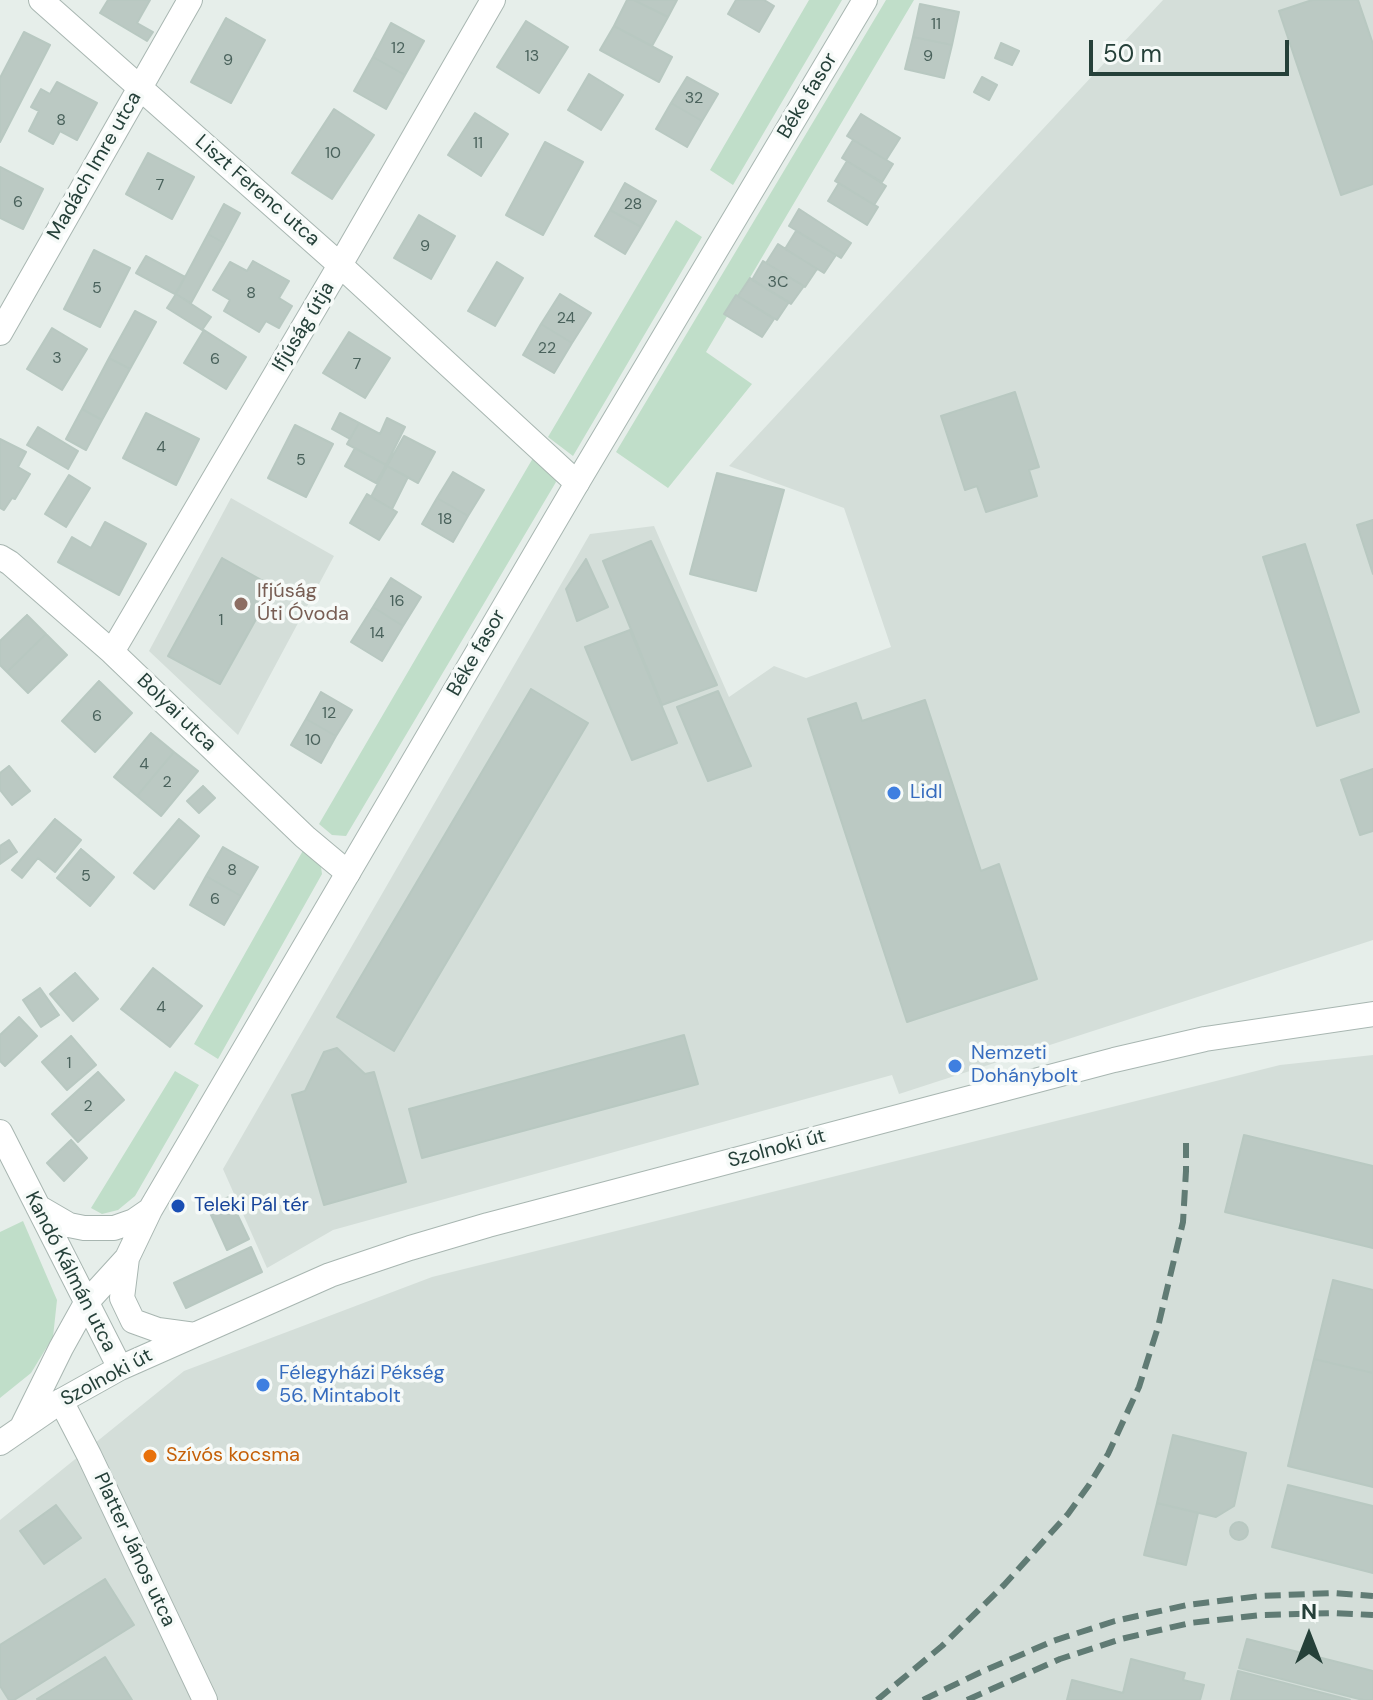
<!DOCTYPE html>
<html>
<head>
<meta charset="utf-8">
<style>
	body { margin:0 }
	#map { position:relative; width:1373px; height:1700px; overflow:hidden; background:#e6eeea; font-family:"DM Sans",sans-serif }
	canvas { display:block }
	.north { position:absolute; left:1269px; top:1596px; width:80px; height:80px; -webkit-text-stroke:6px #f6faf8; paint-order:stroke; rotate:0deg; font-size:22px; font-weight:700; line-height:32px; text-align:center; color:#254039 }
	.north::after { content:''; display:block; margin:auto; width:28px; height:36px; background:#254039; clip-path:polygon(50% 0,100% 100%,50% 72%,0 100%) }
	.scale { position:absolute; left:1089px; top:40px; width:200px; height:36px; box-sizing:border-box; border:4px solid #254039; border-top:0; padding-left:10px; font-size:24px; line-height:28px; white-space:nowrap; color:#254039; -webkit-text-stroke:6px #f6faf8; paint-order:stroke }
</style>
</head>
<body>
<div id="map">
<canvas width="1373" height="1700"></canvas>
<div class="north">N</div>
<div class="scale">50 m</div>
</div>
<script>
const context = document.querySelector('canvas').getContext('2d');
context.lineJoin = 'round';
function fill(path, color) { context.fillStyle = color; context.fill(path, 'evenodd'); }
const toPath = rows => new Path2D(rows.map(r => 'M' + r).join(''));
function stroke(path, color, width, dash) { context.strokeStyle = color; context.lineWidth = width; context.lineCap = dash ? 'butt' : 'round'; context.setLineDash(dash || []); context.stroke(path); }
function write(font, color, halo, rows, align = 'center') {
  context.font = font + ' "DM Sans",sans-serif'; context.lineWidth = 7; context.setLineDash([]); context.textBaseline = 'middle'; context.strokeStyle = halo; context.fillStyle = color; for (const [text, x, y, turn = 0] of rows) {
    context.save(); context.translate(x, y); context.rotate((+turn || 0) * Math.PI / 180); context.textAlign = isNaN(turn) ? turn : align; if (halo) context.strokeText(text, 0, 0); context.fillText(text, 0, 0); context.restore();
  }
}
const built = toPath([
	[1163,0,1373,0,1373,940,899,1094,892,1075,333,1230,267,1268,223,1169,590,534,654,526,729,697,774,666,806,678,891,647,844,508,729,466],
	[231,498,334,556,238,735,149,651],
	[1373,1055,1373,1700,0,1700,0,1520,184,1371,432,1277,1280,1065]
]);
const green = toPath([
	[809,0,842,0,733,185,710,170],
	[886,0,914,0,706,352,752,384,668,488,616,452],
	[676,220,702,237,573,456,548,437],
	[533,458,553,473,556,482,346,836,332,835,319,824],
	[305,847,320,860,322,874,218,1059,194,1044],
	[175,1071,199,1085,135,1196,118,1210,102,1214,91,1208],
	[23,1221,57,1300,53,1337,31,1373,0,1398,0,1232]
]);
const building = toPath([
	[108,0,150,0,137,23,153,32,147,41,100,13,108,0],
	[627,0,634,0,668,17,652,46,614,26,627,0],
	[634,0,677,0,668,17,634,0],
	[736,0,764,0,774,6,759,32,728,14,736,0],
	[1312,0,1358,0,1373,44,1373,184,1341,195,1279,11,1312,0],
	[920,4,959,12,952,45,913,37,920,4],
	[226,18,265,40,231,103,191,82,226,18],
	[526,21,568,47,539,93,497,67,526,21],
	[391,23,424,41,405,75,373,57,391,23],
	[614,26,672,57,659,82,600,50,614,26],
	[24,32,50,45,0,142,0,78,24,32],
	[913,37,952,45,944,78,905,69,913,37],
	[1001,43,1019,51,1012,65,995,58,1001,43],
	[373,57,405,75,386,109,354,91,373,57],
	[589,74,623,95,601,130,568,110,589,74],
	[687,77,718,94,702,121,671,103,687,77],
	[982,77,997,85,989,100,974,92,982,77],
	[57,82,97,103,77,140,60,131,53,144,29,131,39,111,31,107,41,89,50,94,57,82],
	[671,103,702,121,687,147,656,129,671,103],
	[334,109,374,135,332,199,292,173,334,109],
	[475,113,508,134,481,176,448,155,475,113],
	[861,114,900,138,886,160,847,136,861,114],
	[853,140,893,164,882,182,842,158,853,140],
	[545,142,583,162,543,235,506,215,545,142],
	[148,153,194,177,172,219,126,194,148,153],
	[847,161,886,186,874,205,835,181,847,161],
	[0,167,43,189,23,229,0,218,0,167],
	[625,183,656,201,641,227,610,210,625,183],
	[839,183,878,207,867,225,828,201,839,183],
	[224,204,240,213,224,243,208,234,224,204],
	[799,209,851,243,841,258,789,226,799,209],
	[610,210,641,227,625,254,595,236,610,210],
	[419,215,455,236,431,279,394,258,419,215],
	[796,231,836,255,824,273,785,249,796,231],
	[208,234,224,243,191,303,176,294,208,234],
	[778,244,817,269,805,287,766,263,778,244],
	[94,250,130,268,100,327,64,309,94,250],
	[146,256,185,277,175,294,136,273,146,256],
	[253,261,289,281,279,298,292,306,279,328,266,321,259,332,224,311,230,300,213,290,230,262,247,271,253,261],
	[763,261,804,286,791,304,752,280,763,261],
	[497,262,523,278,495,326,468,311,497,262],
	[750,278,789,302,777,320,738,296,750,278],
	[176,294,211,317,202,330,167,308,176,294],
	[560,294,591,313,572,343,541,324,560,294],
	[736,295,774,319,762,337,724,314,736,295],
	[135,311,156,322,130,369,109,358,135,311],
	[541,324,572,343,554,373,523,355,541,324],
	[52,328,87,349,62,390,27,369,52,328],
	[204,330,246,357,226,389,184,363,204,330],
	[349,332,390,358,365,398,323,373,349,332],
	[109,358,130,369,102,420,82,409,109,358],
	[1015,392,1039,467,1029,470,1037,496,986,512,977,486,965,490,941,416,1015,392],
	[82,409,102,420,86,450,66,439,82,409],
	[146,413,199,439,176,485,123,458,146,413],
	[340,413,359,423,350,439,332,429,340,413],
	[387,418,405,427,386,465,347,444,359,423,380,434,387,418],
	[295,425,333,444,306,497,268,478,295,425],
	[38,427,78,451,68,469,27,445,38,427],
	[404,436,435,452,418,483,387,466,404,436],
	[0,439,26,452,18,467,30,474,15,499,12,498,4,510,0,508,0,439],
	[355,448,386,465,376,483,345,466,355,448],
	[387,466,408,477,392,509,371,497,387,466],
	[453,472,484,490,468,516,437,498,453,472],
	[717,473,784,490,756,591,690,574,717,473],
	[69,475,90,488,66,527,45,514,69,475],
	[367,494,397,512,379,540,350,523,367,494],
	[437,498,468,516,453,542,422,524,437,498],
	[1373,520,1373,574,1357,525,1373,520],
	[105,522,146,544,119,595,58,562,72,537,91,548,105,522],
	[651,541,717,685,662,705,603,561,651,541],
	[1305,544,1359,712,1317,726,1263,557,1305,544],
	[222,558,274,587,220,684,168,656,222,558],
	[586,559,608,607,577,621,566,589,586,559],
	[391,578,421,597,403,626,373,607,391,578],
	[373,607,403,626,382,661,351,642,373,607],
	[27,615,46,634,7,672,0,665,0,641,27,615],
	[630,630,677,743,632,760,585,647,630,630],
	[46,634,67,655,28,693,7,672,46,634],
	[99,681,132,713,95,752,62,721,99,681],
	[531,689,588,723,394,1051,337,1017,531,689],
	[718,691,751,766,708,781,677,707,718,691],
	[321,692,352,710,336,736,306,719,321,692],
	[925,700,981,871,999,864,1037,979,907,1022,808,719,856,703,862,721,925,700],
	[306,719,336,736,321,763,291,745,306,719],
	[151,733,174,752,137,796,114,777,151,733],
	[174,752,198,771,161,816,137,796,174,752],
	[9,766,30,791,12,805,0,790,0,773,9,766],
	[1373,769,1373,831,1360,835,1341,780,1373,769],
	[203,786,215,798,199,813,187,801,203,786],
	[55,819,81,840,55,872,38,858,22,878,12,870,55,819],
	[179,819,199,836,154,889,134,873,179,819],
	[9,840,17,852,0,864,0,846,9,840],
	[223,847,258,867,241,896,206,876,223,847],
	[81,849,114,877,90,906,57,878,81,849],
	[206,876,241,896,224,925,190,905,206,876],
	[153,968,202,1006,170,1047,121,1009,153,968],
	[75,973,98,999,73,1021,50,994,75,973],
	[40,988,59,1015,41,1027,23,1000,40,988],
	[19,1017,37,1036,5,1066,0,1061,0,1035,19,1017],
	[684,1035,698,1084,422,1158,409,1109,684,1035],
	[71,1036,96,1065,67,1090,42,1062,71,1036],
	[337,1048,365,1074,374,1072,406,1182,324,1205,292,1095,305,1091,324,1052,337,1048],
	[98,1072,124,1100,78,1142,52,1114,98,1072],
	[1244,1135,1373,1166,1373,1248,1225,1212,1244,1135],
	[71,1140,87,1158,64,1181,47,1163,71,1140],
	[229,1197,249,1239,227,1250,207,1206,229,1197],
	[251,1247,262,1272,186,1308,174,1283,251,1247],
	[1333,1280,1373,1290,1373,1373,1314,1359,1333,1280],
	[1314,1359,1373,1373,1373,1487,1288,1466,1314,1359],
	[1173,1435,1246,1453,1234,1506,1216,1517,1157,1503,1173,1435],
	[1288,1485,1373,1506,1373,1573,1272,1547,1288,1485],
	[1157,1503,1198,1513,1186,1565,1144,1555,1157,1503],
	[56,1505,81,1538,44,1564,20,1531,56,1505],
	'1230 1531a9 9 0 1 1 18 0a9 9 0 1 1-18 0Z',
	[105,1579,134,1625,14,1700,9,1700,0,1686,0,1645,105,1579],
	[1247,1639,1373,1671,1373,1700,1363,1700,1239,1668,1247,1639],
	[105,1657,132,1700,38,1700,37,1699,105,1657],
	[1131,1659,1185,1673,1183,1680,1204,1685,1200,1700,1067,1700,1072,1680,1123,1693,1131,1659],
	[1238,1671,1350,1700,1231,1700,1238,1671]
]);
const minor = toPath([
	[41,0,340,265,577,483],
	[0,333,190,0],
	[0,557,10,563,112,652,305,837,348,873],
	[112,652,340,265,493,0],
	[61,1401,89,1455,205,1700]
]);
const tertiary = toPath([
	[0,1132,120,1368],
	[38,1207,69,1225,84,1228,114,1228,134,1221,150,1210],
	[127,1258,122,1298,133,1321,158,1330,195,1335],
	[22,1427,61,1348,86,1303,127,1258,150,1210,577,483,865,0],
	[0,1443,61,1401,120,1368,330,1275,410,1248,488,1225,1114,1060,1205,1039,1373,1014]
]);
const rail = toPath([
	[877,1700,942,1646,1004,1585,1068,1514,1089,1485,1108,1454,1139,1387,1158,1327,1183,1222,1186,1171,1186,1143],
	[923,1700,979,1673,1053,1641,1115,1621,1187,1605,1260,1596,1332,1593,1373,1596],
	[967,1700,1060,1659,1121,1639,1190,1623,1261,1615,1334,1613,1373,1615]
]);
const markers = [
	[241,604,8,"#8d6e63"],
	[894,793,8,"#3f7fe0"],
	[955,1066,8,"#3f7fe0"],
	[178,1206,8,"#1a4fb4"],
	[263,1385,8,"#3f7fe0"],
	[150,1456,8,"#e8710a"]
];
const numberNames = [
	["11",936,25],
	["12",398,49],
	["13",532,57],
	["9",928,57],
	["9",228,61],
	["32",694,99],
	["8",61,121],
	["11",478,144],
	["10",333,154],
	["7",160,186],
	["6",18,203],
	["28",633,205],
	["9",425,247],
	["3C",778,283],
	["5",97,289],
	["8",251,294],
	["24",566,319],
	["22",547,349],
	["3",57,359],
	["6",215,360],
	["7",357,365],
	["4",161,448],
	["5",301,461],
	["18",445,520],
	["16",397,602],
	["1",221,621],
	["14",377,634],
	["12",329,714],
	["6",97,717],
	["10",313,741],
	["4",144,765],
	["2",167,783],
	["8",232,871],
	["5",86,877],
	["6",215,900],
	["4",161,1008],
	["1",69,1064],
	["2",88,1107]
];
const streetNames = [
	["Béke fasor",808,96,-59],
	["Madách Imre utca",95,166,-60],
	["Liszt Ferenc utca",257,191,41],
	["Ifjúság útja",304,327,-59],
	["Béke fasor",477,653,-60],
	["Bolyai utca",176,713,44],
	["Szolnoki út",777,1149,-15],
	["Kandó Kálmán utca",70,1272,63],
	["Szolnoki út",107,1378,-28],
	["Platter János utca",134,1550,65]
];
const educationNames = [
	["Ifjúság",257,592],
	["Úti Óvoda",257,615]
];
const shopNames = [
	["Lidl",910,793],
	["Nemzeti",971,1054],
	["Dohánybolt",971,1077],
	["Félegyházi Pékség",279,1374],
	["56. Mintabolt",279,1397]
];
const transitNames = [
	["Teleki Pál tér",194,1206]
];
const foodNames = [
	["Szívós kocsma",166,1456]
];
fill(built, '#d4ded9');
fill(green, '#c0dec9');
fill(building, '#bbc9c3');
stroke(building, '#b8c8c1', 2);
stroke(minor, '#a8b6b1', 26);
stroke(tertiary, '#a8b6b1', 26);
stroke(minor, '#fff', 24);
stroke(tertiary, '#fff', 24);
stroke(rail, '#607b74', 6, [16, 8]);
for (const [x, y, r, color] of markers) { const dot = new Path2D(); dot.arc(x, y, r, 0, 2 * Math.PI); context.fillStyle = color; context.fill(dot); stroke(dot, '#f6faf8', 3); }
write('16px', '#4a625c', null, numberNames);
write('20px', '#254039', '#f6faf8', streetNames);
write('20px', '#785e54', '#f6faf8', educationNames, 'left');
write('20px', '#366cbe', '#f6faf8', shopNames, 'left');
write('20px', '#164399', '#f6faf8', transitNames, 'left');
write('20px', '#c56008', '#f6faf8', foodNames, 'left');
</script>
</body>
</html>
